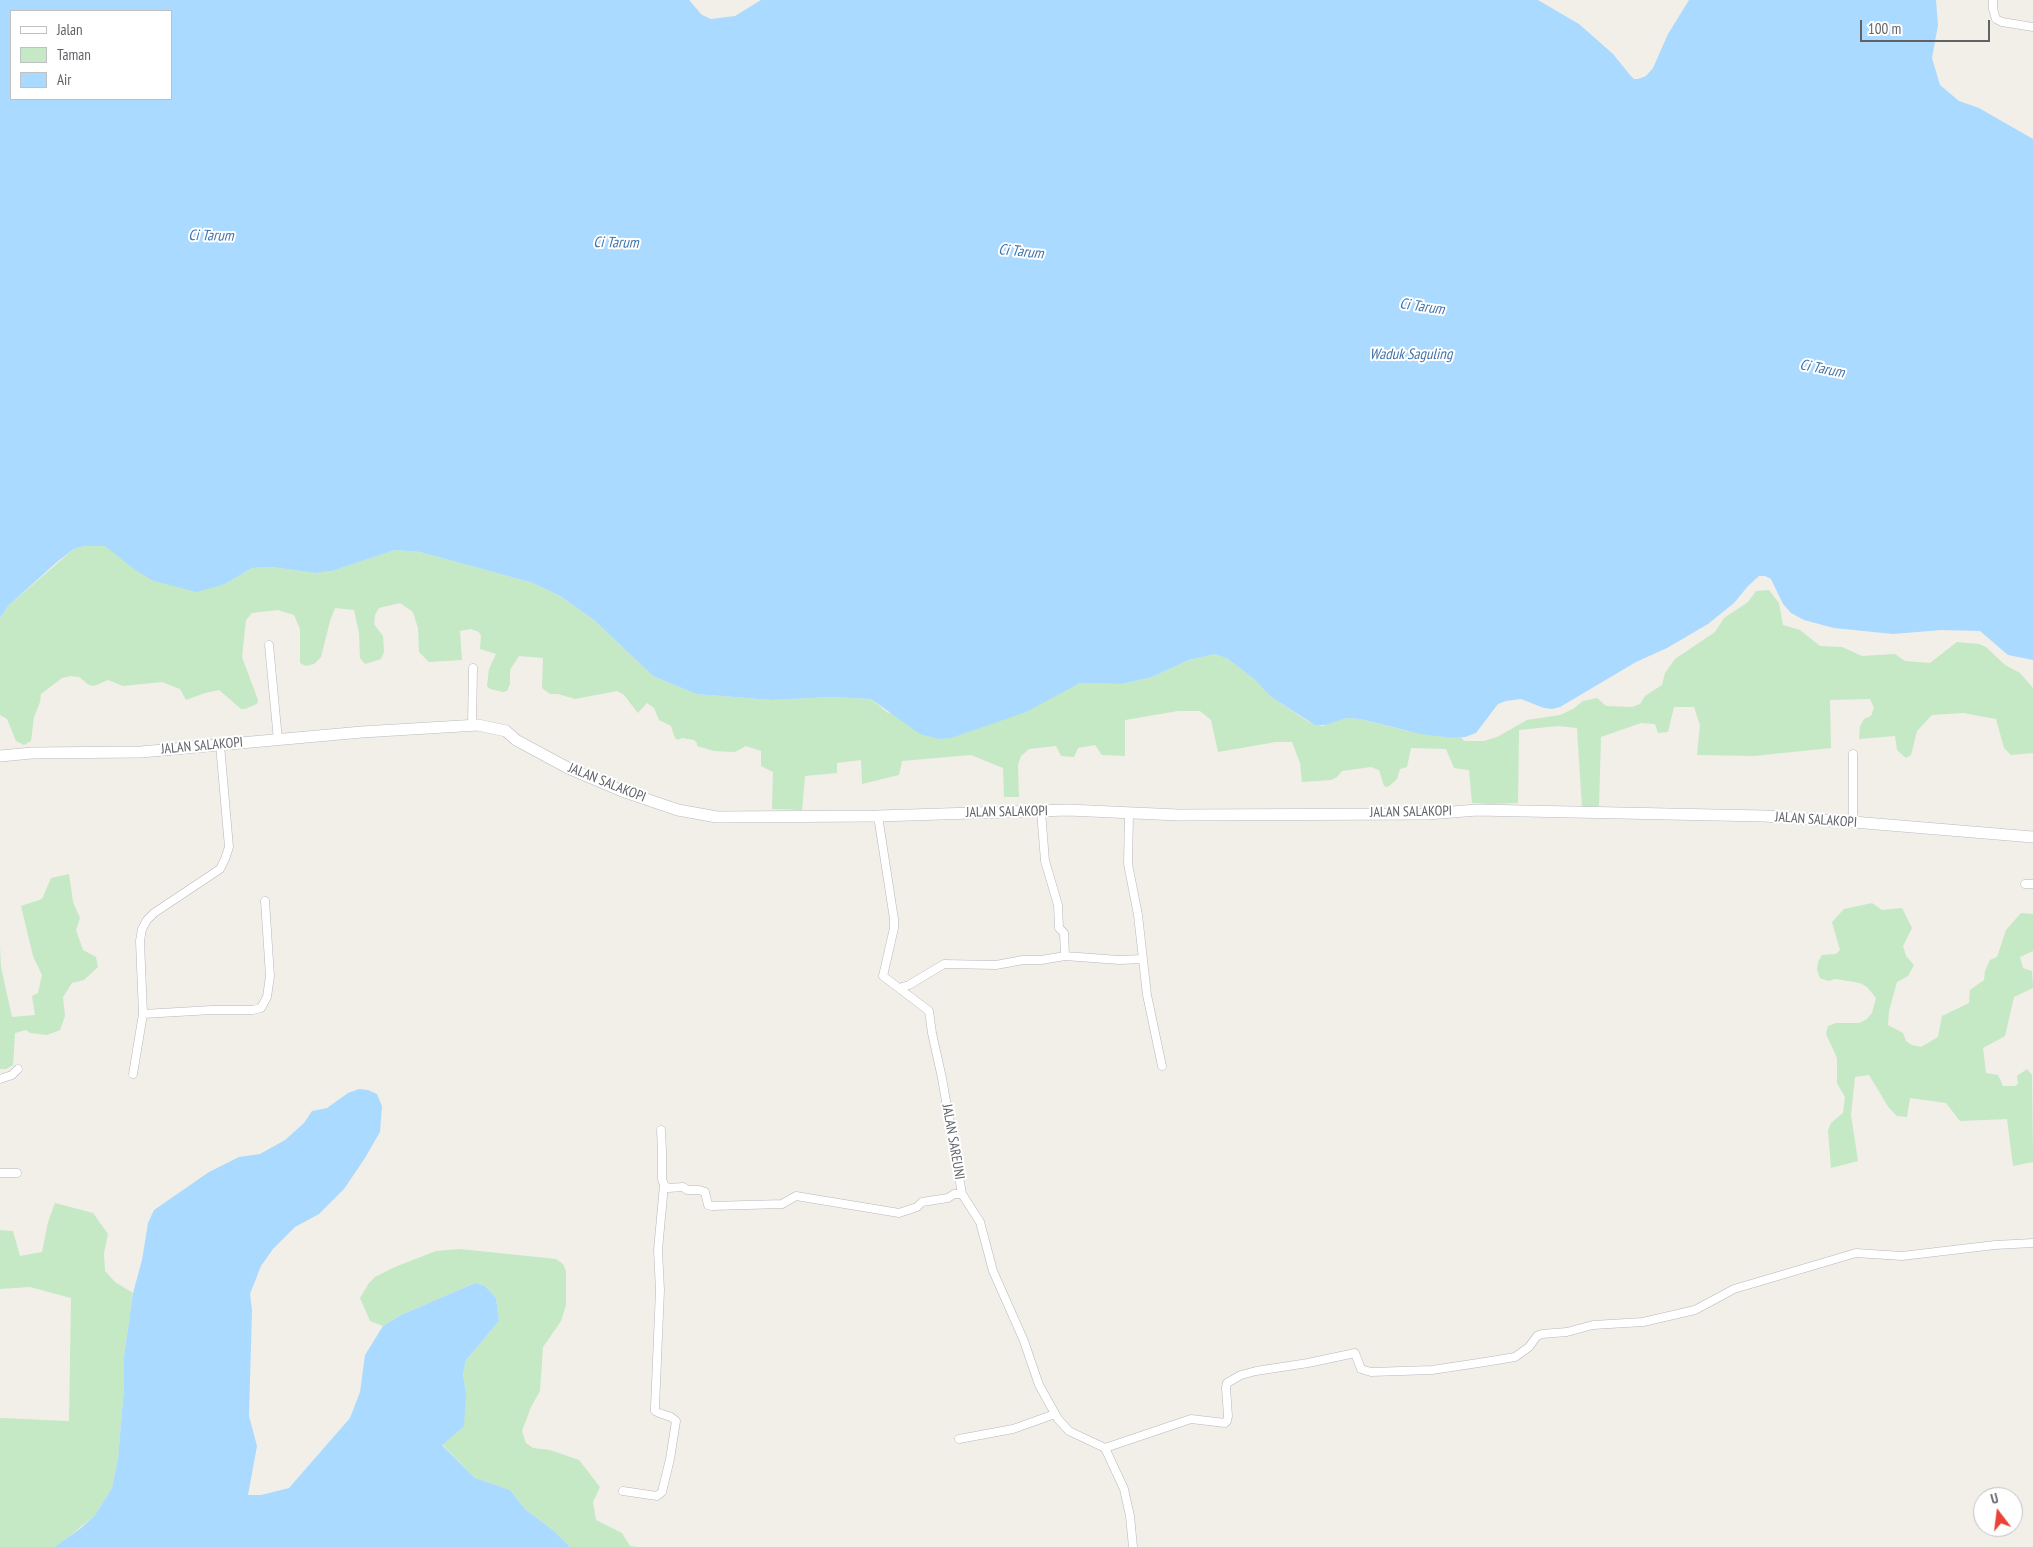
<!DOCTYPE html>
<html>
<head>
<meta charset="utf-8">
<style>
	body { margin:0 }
	#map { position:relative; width:2033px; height:1547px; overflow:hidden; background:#f1efe8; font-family:"PT Sans Narrow",sans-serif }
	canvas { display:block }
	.legend { position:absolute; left:10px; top:10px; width:162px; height:90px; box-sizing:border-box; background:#fff; border:1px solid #bfc1c3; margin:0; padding:6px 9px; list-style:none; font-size:15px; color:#5f6368 }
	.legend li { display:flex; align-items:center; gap:10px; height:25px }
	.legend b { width:25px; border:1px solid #bfc1c3 }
	.north { position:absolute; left:1973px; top:1487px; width:50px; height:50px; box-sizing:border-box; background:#fff; border:1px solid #bfc1c3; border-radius:50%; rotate:345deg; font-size:14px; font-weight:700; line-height:20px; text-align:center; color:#5f6368 }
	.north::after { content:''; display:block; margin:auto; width:18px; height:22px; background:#ea4335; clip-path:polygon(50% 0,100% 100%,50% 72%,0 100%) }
	.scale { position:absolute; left:1860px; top:20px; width:130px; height:22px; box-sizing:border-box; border:2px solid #5f6368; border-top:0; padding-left:6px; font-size:15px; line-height:18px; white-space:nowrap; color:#5f6368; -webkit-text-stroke:4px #fff; paint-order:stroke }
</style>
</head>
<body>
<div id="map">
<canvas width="2033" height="1547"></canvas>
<ul class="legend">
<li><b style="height:6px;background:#fff"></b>Jalan</li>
<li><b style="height:14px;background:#c5e8c5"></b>Taman</li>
<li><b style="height:14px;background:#aadaff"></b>Air</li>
</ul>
<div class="north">U</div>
<div class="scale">100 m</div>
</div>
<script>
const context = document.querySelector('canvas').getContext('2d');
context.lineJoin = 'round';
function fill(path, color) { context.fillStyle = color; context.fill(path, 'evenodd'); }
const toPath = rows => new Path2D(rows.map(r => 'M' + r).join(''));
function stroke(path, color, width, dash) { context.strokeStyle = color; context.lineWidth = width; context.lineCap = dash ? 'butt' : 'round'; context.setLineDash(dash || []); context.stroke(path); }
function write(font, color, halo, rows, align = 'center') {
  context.font = font + ' "PT Sans Narrow",sans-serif'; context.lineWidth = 4; context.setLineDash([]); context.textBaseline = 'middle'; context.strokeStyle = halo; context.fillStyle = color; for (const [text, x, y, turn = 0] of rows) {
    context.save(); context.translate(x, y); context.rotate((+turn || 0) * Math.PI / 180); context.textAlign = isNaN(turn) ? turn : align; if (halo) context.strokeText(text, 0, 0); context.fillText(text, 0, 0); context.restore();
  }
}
const green = toPath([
	[105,545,135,570,225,584,252,568,272,567,315,573,332,571,395,550,420,552,533,583,560,596,594,620,653,676,696,694,771,700,831,697,871,699,888,713,1069,688,1080,683,1122,684,1152,677,1189,660,1215,654,1228,659,1254,679,1271,697,1309,722,1323,726,1347,718,1360,719,1404,730,1453,738,1461,737,1464,741,1484,741,1497,737,1527,720,1560,715,1573,709,1583,701,1597,698,1606,706,1632,707,1640,704,1645,696,1662,685,1665,673,1675,659,1715,632,1724,618,1748,602,1756,591,1769,590,1779,603,1783,625,1800,630,1820,646,1842,647,1862,656,1895,654,1905,661,1930,663,1957,642,1979,644,1986,647,2005,665,2020,673,2033,688,2033,753,2011,755,2004,748,1996,719,1963,713,1932,715,1917,731,1911,755,1906,758,1897,750,1895,736,1859,739,1860,726,1864,719,1871,716,1874,708,1870,699,1830,700,1831,748,1754,756,1697,755,1700,725,1694,707,1674,707,1668,732,1658,733,1655,724,1641,723,1601,737,1599,806,1582,808,1577,728,1558,726,1519,730,1518,803,1489,804,1472,803,1469,770,1454,768,1446,749,1411,748,1407,767,1400,769,1397,779,1388,787,1384,786,1379,770,1371,767,1342,771,1337,777,1331,780,1302,782,1300,763,1292,742,1276,742,1218,752,1211,720,1200,711,1178,711,1125,720,1125,756,1102,755,1095,745,1078,748,1074,757,1061,756,1056,746,1029,749,1021,756,1018,765,1019,797,1004,797,1003,768,971,755,902,761,899,775,862,784,861,760,837,763,837,773,805,776,802,810,772,809,773,772,761,766,761,751,746,746,735,752,714,751,697,746,697,743,694,740,682,738,678,740,675,738,671,726,659,720,654,708,647,703,638,713,624,695,617,691,575,699,558,694,550,694,542,688,543,658,519,656,510,670,510,684,507,691,503,692,490,689,487,686,489,669,496,654,480,649,481,636,479,632,471,629,460,631,462,660,429,662,419,652,418,628,413,612,400,603,379,608,375,615,374,624,383,636,384,652,381,659,365,664,360,658,359,633,354,610,335,608,330,621,321,657,314,664,306,666,300,663,300,629,294,615,278,610,252,613,246,620,242,657,258,700,257,704,245,709,241,709,219,690,205,693,186,700,180,689,162,682,123,686,108,680,94,686,89,685,79,677,71,676,62,678,41,694,40,702,34,717,31,741,24,745,16,741,7,719,0,715,0,618,8,606,74,549,85,546],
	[69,874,73,902,80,918,76,930,83,950,96,957,98,967,84,980,72,983,63,997,65,1016,60,1030,47,1035,30,1033,26,1030,15,1033,13,1065,6,1069,0,1069,0,946,1,967,12,1017,35,1015,32,996,38,993,42,975,33,956,21,906,42,899,51,878],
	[1872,903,1882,910,1902,908,1912,928,1903,946,1906,956,1914,965,1908,976,1897,982,1889,1011,1888,1025,1903,1033,1906,1041,1912,1045,1921,1047,1938,1037,1942,1016,1969,1003,1970,990,1984,980,1985,971,1990,960,1997,957,2006,930,2021,913,2033,914,2033,951,2020,957,2023,968,2032,971,2033,988,2014,997,2005,1036,1983,1048,1986,1073,1998,1075,2003,1086,2015,1086,2018,1084,2017,1076,2027,1069,2032,1075,2033,1162,2013,1166,2007,1119,1960,1121,1946,1103,1910,1098,1907,1117,1897,1116,1889,1108,1869,1075,1855,1077,1851,1115,1858,1161,1831,1168,1828,1130,1831,1123,1843,1113,1845,1097,1837,1083,1837,1058,1826,1034,1828,1026,1836,1023,1859,1023,1867,1019,1872,1013,1876,998,1867,987,1860,983,1836,979,1828,981,1820,978,1817,970,1818,962,1822,955,1836,954,1840,950,1832,922,1844,909],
	[55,1203,93,1213,108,1234,104,1253,105,1271,115,1282,133,1293,124,1356,124,1388,118,1458,112,1488,95,1515,59,1545,55,1547,0,1547,0,1418,69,1421,71,1298,30,1287,0,1289,0,1230,13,1231,20,1256,42,1252,48,1222],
	[460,1249,556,1259,563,1264,566,1271,566,1305,561,1321,543,1347,540,1391,531,1407,522,1431,526,1443,533,1448,550,1450,579,1460,600,1487,593,1502,596,1520,622,1533,630,1546,637,1547,570,1547,554,1531,526,1510,510,1490,475,1478,442,1444,466,1394,463,1374,466,1360,499,1321,496,1298,485,1286,475,1283,401,1315,383,1326,370,1321,360,1298,369,1283,375,1277,395,1267,436,1251]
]);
const water = toPath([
	[0,0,689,0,702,15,711,19,735,16,761,0,1538,0,1579,24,1613,54,1630,75,1634,79,1638,79,1646,76,1653,68,1668,34,1689,0,1936,0,1938,25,1932,58,1940,85,1959,101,1979,108,2033,139,2033,660,2008,655,1980,631,1941,630,1893,634,1834,628,1804,620,1791,613,1783,604,1771,579,1765,576,1759,576,1748,586,1734,603,1708,624,1667,648,1636,662,1560,707,1552,709,1544,708,1521,699,1506,701,1498,704,1476,733,1465,737,1453,738,1421,734,1360,719,1347,718,1326,725,1315,725,1271,697,1254,679,1228,659,1215,654,1189,660,1152,677,1122,684,1080,683,1026,712,951,738,939,739,920,734,871,699,831,697,771,700,696,694,653,676,594,620,560,596,533,583,420,552,395,550,332,571,315,573,272,567,252,568,225,584,197,592,154,581,135,570,105,546,85,546,74,549,57,562,8,606,0,618],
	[11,11,171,11,171,99,11,99],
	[359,1089,368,1090,377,1094,382,1106,380,1132,365,1158,344,1189,319,1214,295,1227,273,1249,261,1266,250,1294,252,1310,249,1416,257,1446,248,1495,261,1495,289,1488,350,1418,360,1392,365,1355,383,1326,401,1315,475,1283,485,1286,496,1298,499,1321,466,1360,463,1374,466,1394,464,1426,442,1445,475,1478,510,1490,526,1510,554,1531,570,1547,55,1547,81,1528,95,1515,112,1488,118,1458,124,1388,124,1356,133,1293,142,1260,148,1223,154,1210,209,1172,239,1157,260,1154,285,1140,304,1123,312,1111,327,1108,348,1093]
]);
const street = toPath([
	[1993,0,1993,9,1996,19,2002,22,2033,27],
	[269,645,278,740],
	[472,725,473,668],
	[1853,754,1853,822],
	[1041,811,1045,861,1058,905,1059,928,1064,933,1065,956],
	[1129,813,1128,864,1138,915,1147,995,1162,1066],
	[878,816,894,919,894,928,883,976,929,1011,932,1033,942,1078,962,1194,980,1222,993,1271,1024,1341,1039,1385,1058,1419,1069,1431,1105,1448],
	[2025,884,2033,884],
	[899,988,909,985,944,964,996,965,1023,960,1041,960,1065,956,1119,960,1143,959],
	[143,1014,212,1010,253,1010,261,1008,267,997,270,976,265,901],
	[133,1074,143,1014,140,941,142,929,147,920,154,913,220,869,225,859,229,847,220,745],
	[0,1079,12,1075,18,1069],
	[661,1130,662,1151,662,1179,664,1185,668,1188,683,1187,687,1190,699,1190,705,1192,708,1205,712,1206,782,1204,796,1196,899,1213,917,1207,922,1202,948,1198,954,1194,962,1194],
	[0,1173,17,1173],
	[959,1439,1013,1429,1055,1414],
	[1105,1448,1191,1419,1225,1423,1227,1421,1228,1416,1226,1388,1227,1383,1241,1375,1256,1371,1308,1363,1355,1353,1361,1369,1371,1372,1432,1370,1485,1362,1515,1357,1529,1347,1537,1336,1542,1334,1567,1332,1593,1325,1643,1322,1695,1310,1734,1289,1856,1253,1902,1256,1995,1245,2033,1243],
	[1105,1448,1124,1489,1130,1516,1133,1547],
	[623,1491,657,1496,662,1492,670,1459,676,1421,671,1417,659,1413,655,1411,655,1407,660,1290,658,1250,664,1185]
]);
const secondary = toPath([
	[0,756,32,753,141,752,362,732,478,725,506,731,516,740,568,768,622,791,678,810,717,817,878,816,1068,810,1178,815,1428,814,1477,810,1764,816,1853,822,2033,837]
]);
const streetNames = [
	["JALAN SALAKOPI",202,746,-5],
	["JALAN SALAKOPI",607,783,22],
	["JALAN SALAKOPI",1007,812,-1],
	["JALAN SALAKOPI",1411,812,-1],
	["JALAN SALAKOPI",1816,820,4],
	["JALAN SAREUNI",953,1142,80]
];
const waterNames = [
	["Ci Tarum",211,236,1],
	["Ci Tarum",616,243,1],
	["Ci Tarum",1021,252,6],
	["Ci Tarum",1422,307,8],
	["Waduk Saguling",1411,355],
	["Ci Tarum",1822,369,11]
];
fill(green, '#c5e8c5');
fill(water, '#aadaff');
stroke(street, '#b5b8bc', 9);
stroke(secondary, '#b6babf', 12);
stroke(street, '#fff', 8);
stroke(secondary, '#fff', 11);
write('14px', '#5f6368', '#fff', streetNames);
write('italic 15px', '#4174aa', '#fff', waterNames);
</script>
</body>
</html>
